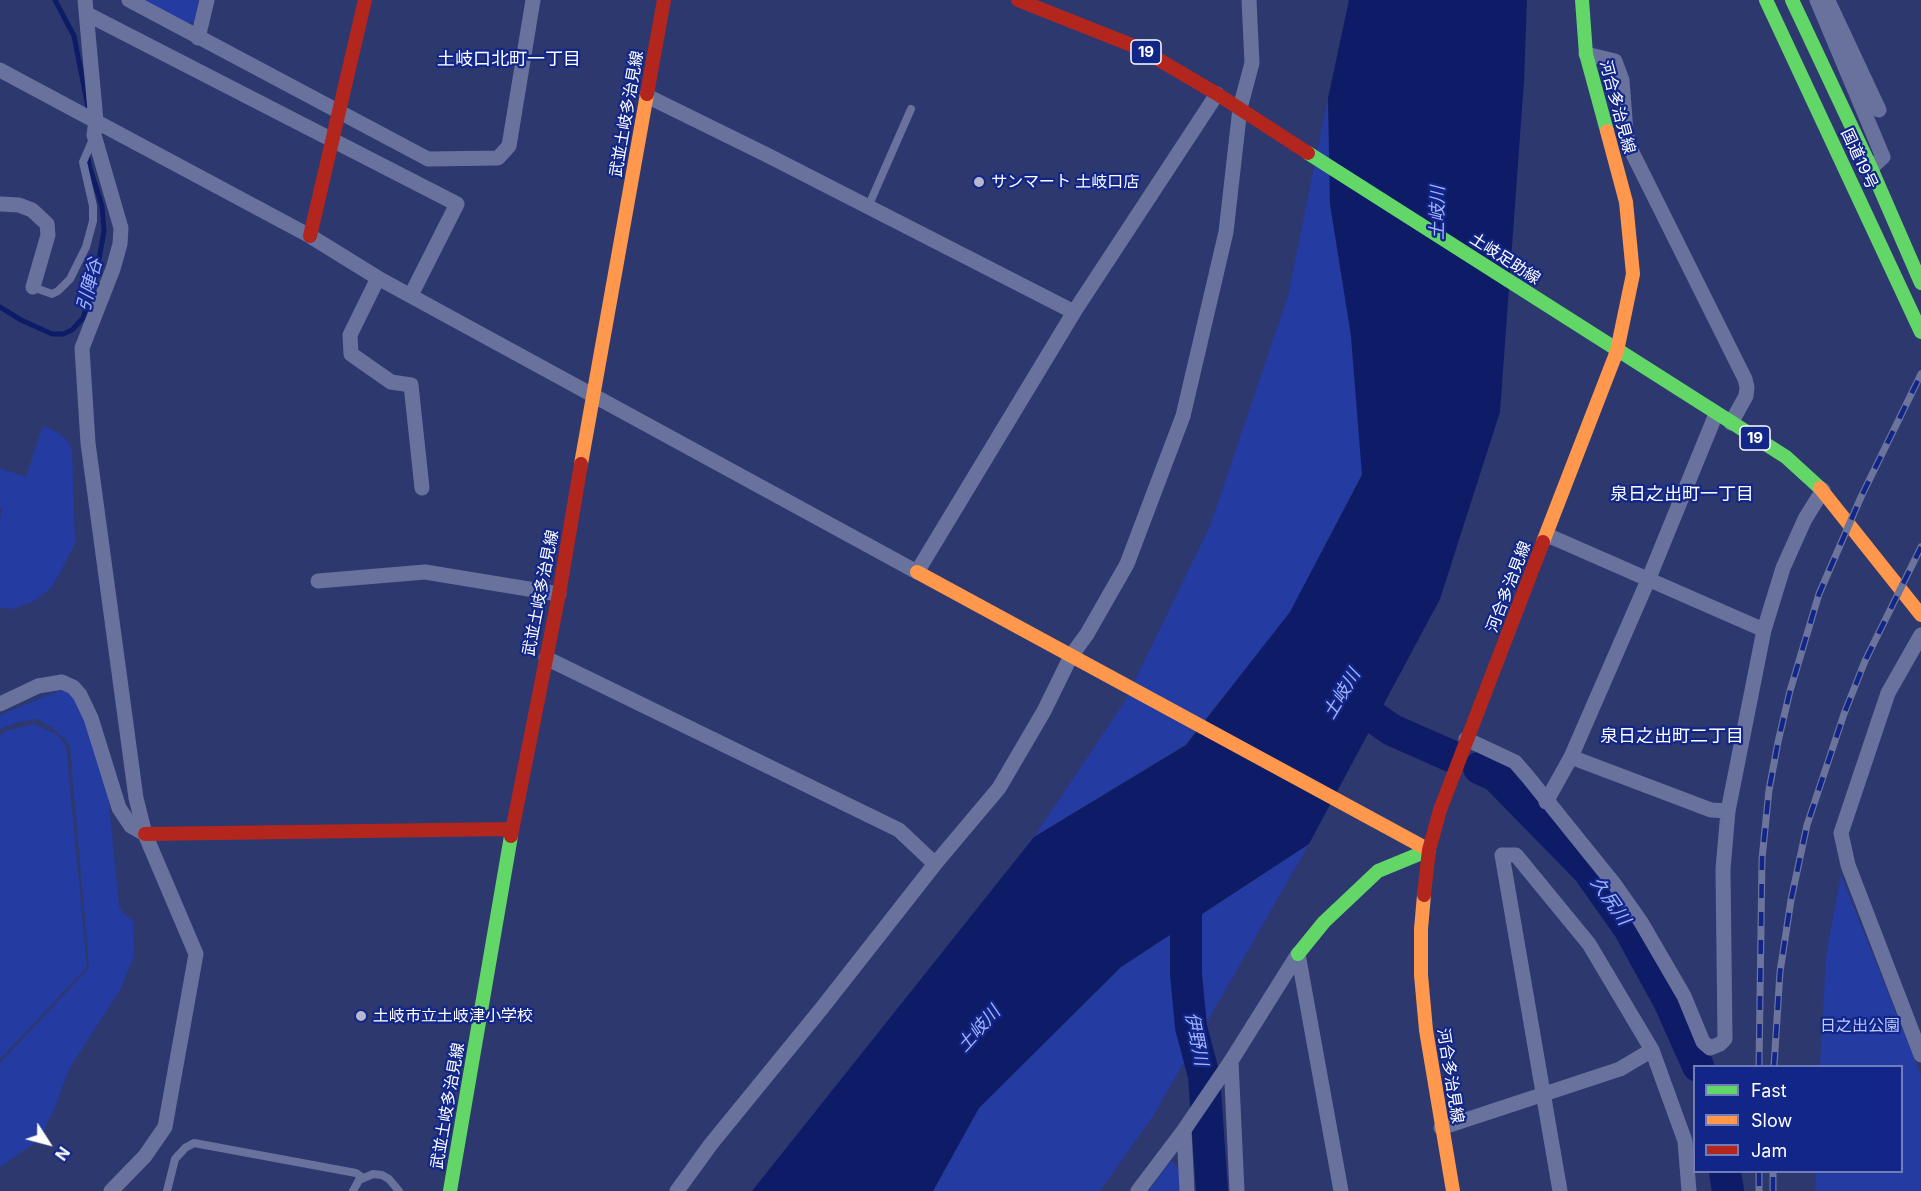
<!DOCTYPE html>
<html>
<head>
<meta charset="utf-8">
<style>
	body { margin:0 }
	#map { position:relative; width:1921px; height:1191px; overflow:hidden; background:#2d386f; font-family:Inter,sans-serif }
	canvas { display:block }
	.legend { position:absolute; left:1693px; top:1065px; width:210px; height:108px; box-sizing:border-box; background:#12268a; border:2px solid #717db9; margin:0; padding:8px 10px; list-style:none; font-size:18px; color:#fff }
	.legend li { display:flex; align-items:center; gap:12px; height:30px }
	.legend b { width:30px; border:2px solid #717db9 }
	.north { position:absolute; left:18px; top:1113px; width:60px; height:60px; -webkit-text-stroke:4px #12268a; paint-order:stroke; rotate:126deg; font-size:16px; font-weight:700; line-height:24px; text-align:center; color:#fff }
	.north::after { content:''; display:block; margin:auto; width:21px; height:27px; background:#fff; clip-path:polygon(50% 0,100% 100%,50% 72%,0 100%) }
</style>
</head>
<body>
<div id="map">
<canvas width="1921" height="1191"></canvas>
<ul class="legend">
<li><b style="height:8px;background:#63d668"></b>Fast</li>
<li><b style="height:8px;background:#ff974d"></b>Slow</li>
<li><b style="height:8px;background:#b3261e"></b>Jam</li>
</ul>
<div class="north">N</div>
</div>
<script>
const context = document.querySelector('canvas').getContext('2d');
context.lineJoin = 'round';
function fill(path, color) { context.fillStyle = color; context.fill(path, 'evenodd'); }
const toPath = rows => new Path2D(rows.map(r => 'M' + r).join(''));
function stroke(path, color, width, dash) { context.strokeStyle = color; context.lineWidth = width; context.lineCap = dash ? 'butt' : 'round'; context.setLineDash(dash || []); context.stroke(path); }
function write(font, color, halo, rows, align = 'center') {
  context.font = font + ' Inter,"Noto Sans JP",sans-serif'; context.lineWidth = 4.5; context.setLineDash([]); context.textBaseline = 'middle'; context.strokeStyle = halo; context.fillStyle = color; for (const [text, x, y, turn = 0] of rows) {
    context.save(); context.translate(x, y); context.rotate((+turn || 0) * Math.PI / 180); context.textAlign = isNaN(turn) ? turn : align; if (halo) context.strokeText(text, 0, 0); context.fillText(text, 0, 0); context.restore();
  }
}
const green = toPath([
	[143,0,199,0,194,22,185,23],
	[1328,98,1330,204,1351,336,1362,474,1290,612,1185,745,1034,837,1125,701,1210,526,1288,296],
	[43,426,55,431,65,438,72,449,75,544,52,587,36,600,13,609,0,608,0,520,2,508,0,507,0,468,26,477],
	[61,690,69,691,77,698,108,794,119,906,123,913,133,921,134,956,120,990,69,1069,55,1107,39,1140,0,1167,0,1063,89,968,70,746,63,737,50,726,37,719,19,722,0,729,0,715],
	[34,724,58,735,66,746,87,967,0,1059,0,735,6,731],
	[1309,844,1153,1116,1100,1191,933,1191,979,1108,1121,967],
	[1841,875,1921,1076,1921,1191,1815,1191,1816,1172,1902,1172,1902,1066,1820,1066,1826,956],
	[1171,1161,1179,1169,1181,1191,1148,1191]
]);
const water = toPath([
	[1349,0,1527,0,1524,81,1500,412,1440,599,1309,844,1121,967,979,1108,933,1191,752,1191,1034,837,1186,745,1290,612,1362,475,1351,336,1330,204,1328,98]
]);
const stream = toPath([
	[55,0,74,36,88,107],
	[0,307,21,320,52,334,63,334,72,330,83,318,96,276,104,231,102,206,90,168,88,158]
]);
const river = toPath([
	[1343,696,1392,730,1451,756],
	[1479,768,1496,776,1588,870,1629,928,1669,1001,1698,1066],
	[1186,887,1186,974,1191,1027,1204,1076,1212,1191],
	[1725,1172,1728,1191]
]);
const lane = toPath([
	[868,207,911,109],
	[33,287,52,294,58,291,70,279,86,247,93,221,93,206,83,162,93,139],
	[167,1191,175,1159,185,1148,194,1143,356,1173,363,1178],
	[353,1191,359,1180,373,1174,382,1175,389,1179,399,1191]
]);
const street = toPath([
	[85,0,96,121,94,135,121,228,120,244,113,269,82,348,88,443,136,798,145,834,196,954,165,1127,145,1156,111,1191],
	[129,0,428,159,498,158,509,146,533,0],
	[1817,0,1883,157,1871,168],
	[1829,3,1879,110],
	[87,14,457,204,411,295],
	[198,38,207,0],
	[1586,54,1615,61,1622,80,1626,132,1629,146,1745,379,1747,387,1746,396,1731,423],
	[0,70,310,236,378,278,917,572,1074,312,1217,94],
	[647,96,767,155,1074,312],
	[0,204,19,205,32,210,47,224,48,235,33,287],
	[378,278,350,335,351,354,391,382,411,385,422,488],
	[1547,535,1764,630],
	[318,581,425,572,559,594],
	[1921,635,1888,693,1841,833,1848,865,1921,1055],
	[546,658,899,830,935,864],
	[0,704,38,686,62,682,73,687,80,695,91,718,119,808,131,826,145,834],
	[1466,739,1515,762,1528,777,1615,885,1641,922,1684,996,1703,1042,1710,1048,1720,1044,1725,1039,1723,869,1728,811,1764,630,1783,568,1805,519,1823,490],
	[1571,757,1711,810,1728,811],
	[1546,802,1571,757,1649,578,1716,414],
	[1298,954,1341,1191],
	[1231,1061,1237,1191],
	[1441,1128,1620,1069,1652,1050,1685,1141,1689,1191],
	[1184,1130,1187,1191],
	[677,1191,711,1144,822,1008,935,864,999,788,1044,711,1071,656,1087,634,1127,564,1183,416,1226,232,1240,108,1252,63,1249,0],
	[1138,1191,1184,1130,1231,1061,1298,954],
	[1560,1191,1502,855,1516,855,1589,944,1652,1050]
]);
const fast = toPath([
	[1582,0,1586,54,1607,131],
	[1766,0,1921,332],
	[1792,0,1871,168,1921,283],
	[1308,153,1786,457,1820,488],
	[1298,954,1324,922,1378,871,1429,850],
	[450,1191,511,836]
]);
const slow = toPath([
	[581,464,647,94],
	[1820,488,1921,615],
	[1543,542,1617,351,1633,274,1626,202,1607,131],
	[917,572,1429,850],
	[1424,895,1421,929,1421,975,1426,1030,1453,1191]
]);
const jam = toPath([
	[1018,0,1139,48,1217,94,1308,153],
	[647,94,664,0],
	[310,236,365,0],
	[145,834,512,829],
	[511,836,559,594,581,464],
	[1424,895,1429,850,1440,810,1543,542]
]);
const rail = toPath([
	[1759,1066,1762,859,1769,790,1778,742,1790,691,1819,594,1861,497,1921,374],
	[1774,1066,1780,972,1791,900,1807,825,1844,714,1865,661,1921,547],
	[1759,1172,1759,1191],
	[1773,1191,1773,1172]
]);
const markers = [
	[979,182,6,"#b6b9cd"],
	[361,1016,6,"#b6b9cd"]
];
const shields = [
	[1146,52,30],
	[1755,438,30]
];
const shieldNames = [
	["19",1146,52],
	["19",1755,438]
];
const streetNames = [
	["河合多治見線",1617,107,75],
	["武並土岐多治見線",627,114,-80],
	["国道19号",1859,159,65],
	["土岐足助線",1505,259,33],
	["河合多治見線",1509,587,-69],
	["武並土岐多治見線",541,593,-79],
	["河合多治見線",1450,1076,81],
	["武並土岐多治見線",448,1106,-80]
];
const poiNames = [
	["サンマート 土岐口店",991,182],
	["土岐市立土岐津小学校",373,1016]
];
const parkNames = [
	["日之出公園",1860,1026]
];
const neighbourhoodNames = [
	["土岐口北町一丁目",509,60],
	["泉日之出町一丁目",1682,495],
	["泉日之出町二丁目",1672,737]
];
const waterNames = [
	["土岐川",1438,213,-89],
	["引陣谷",90,285,-76],
	["土岐川",1342,694,-59],
	["久尻川",1610,901,55],
	["土岐川",979,1029,-48],
	["伊野川",1196,1039,79]
];
fill(green, '#243ba2');
fill(water, '#0e1c67');
stroke(stream, '#0e1c67', 5);
stroke(river, '#0e1c67', 32);
stroke(lane, '#69729c', 8);
stroke(street, '#69729c', 15);
stroke(fast, '#63d668', 14);
stroke(slow, '#ff974d', 14);
stroke(jam, '#b3261e', 14);
stroke(rail, '#6c749b', 7);
stroke(rail, '#12268a', 4.5, [14]);
for (const [x, y, r, color] of markers) { const dot = new Path2D(); dot.arc(x, y, r, 0, 2 * Math.PI); context.fillStyle = color; context.fill(dot); stroke(dot, '#12268a', 2); }
for (const [x, y, w] of shields) { const box = new Path2D(); box.roundRect(x - w / 2, y - 12, w, 24, 4.5); context.fillStyle = '#12268a'; context.fill(box); stroke(box, '#fff', 1.5); }
write('bold 15px', '#fff', null, shieldNames);
write('16px', '#fff', '#12268a', streetNames);
write('16px', '#fff', '#12268a', poiNames, 'left');
write('16px', '#bfcafc', '#12268a', parkNames);
write('18px', '#fff', '#12268a', neighbourhoodNames);
write('italic 18px', '#a4b4f8', '#12268a', waterNames);
</script>
</body>
</html>
